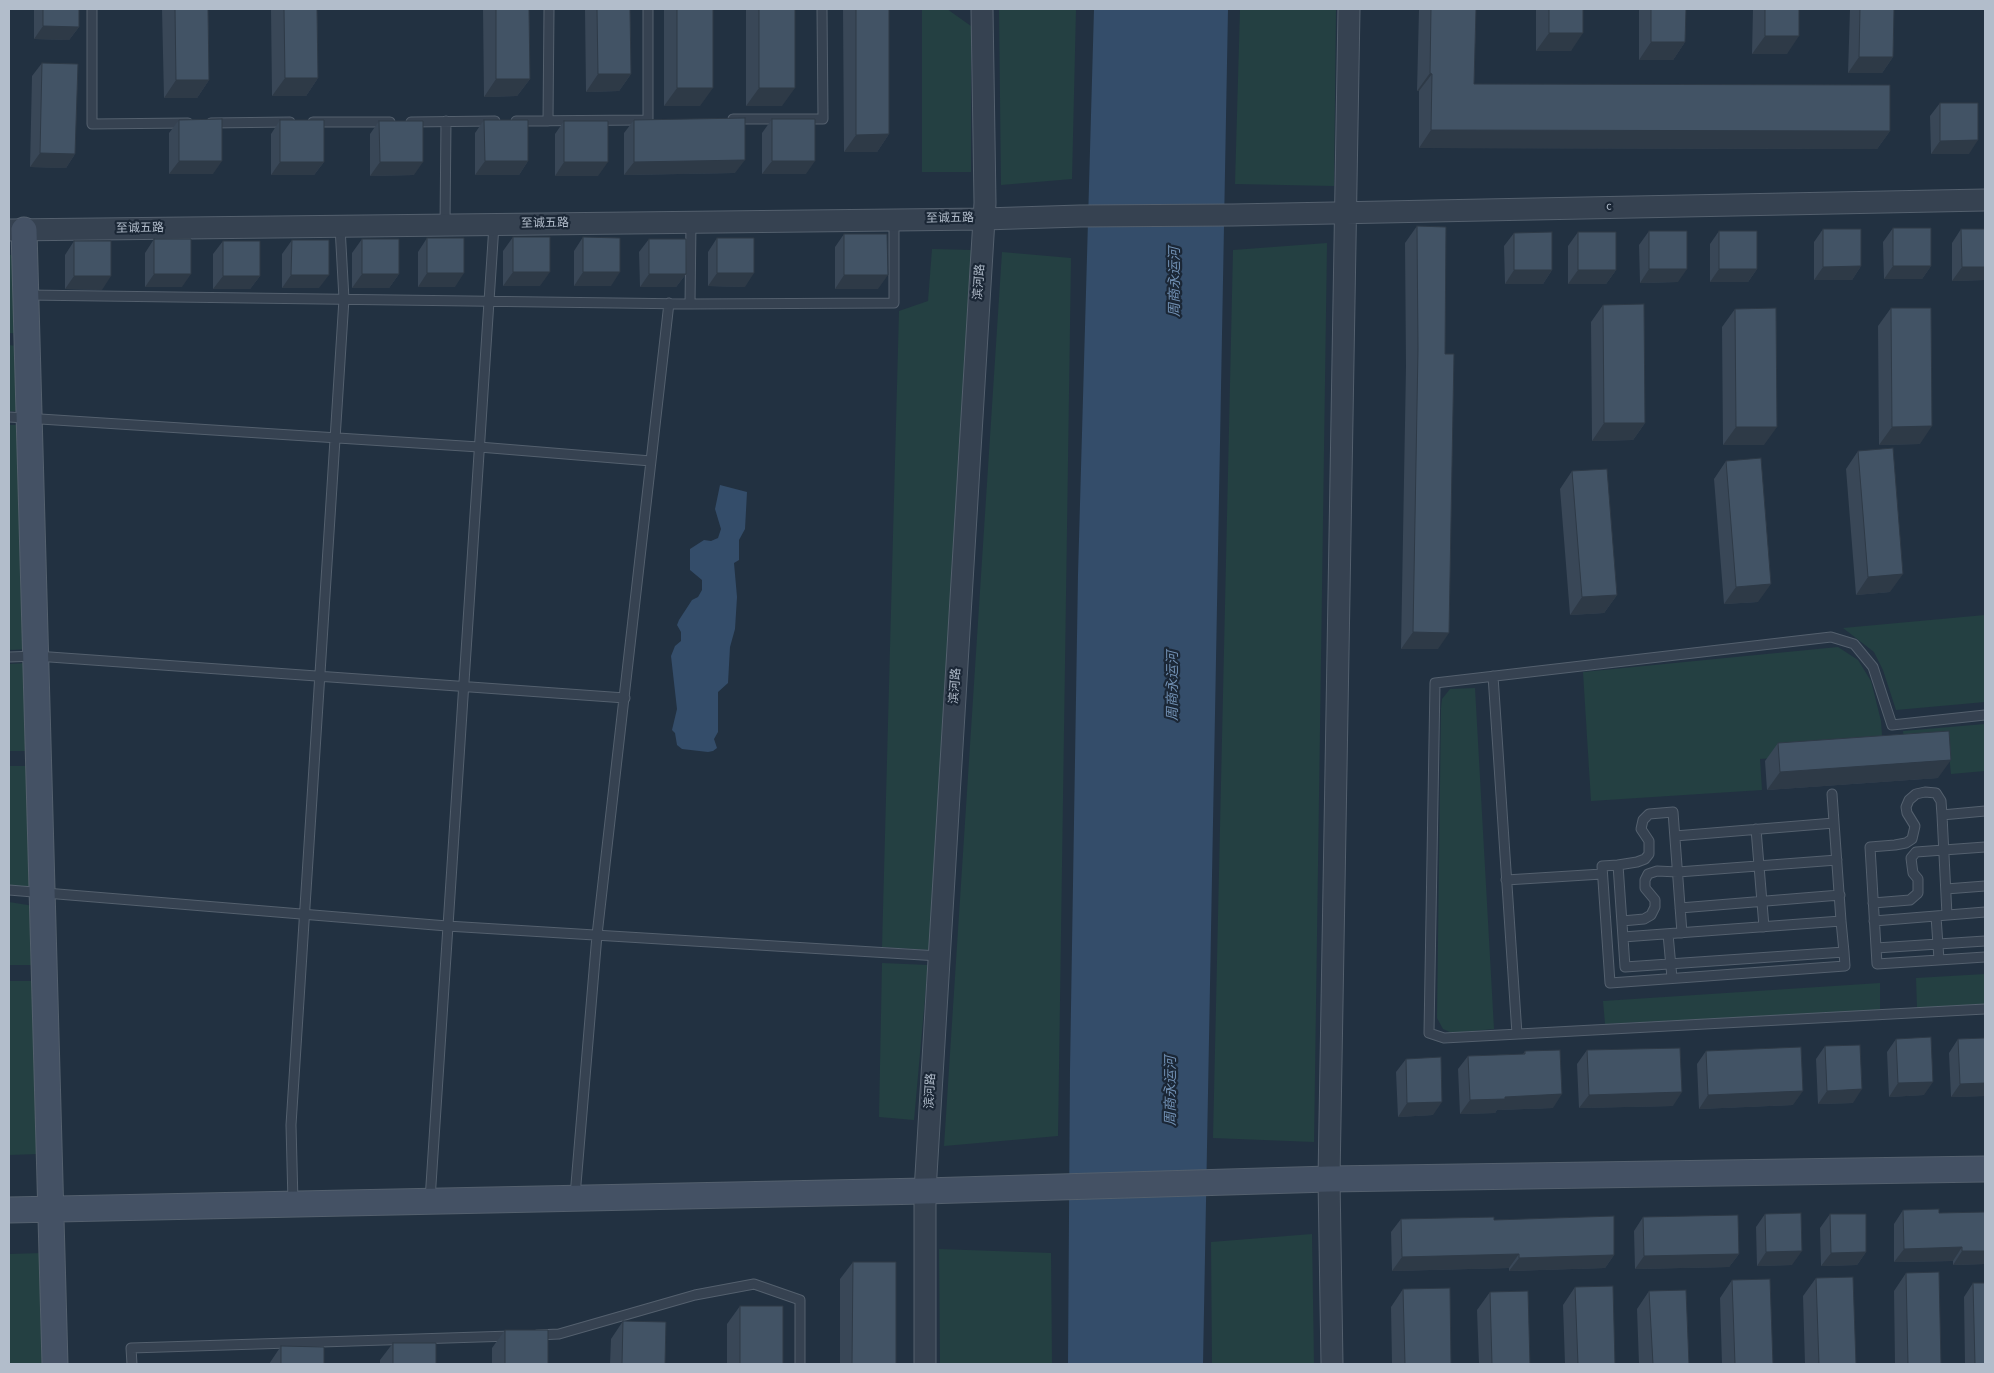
<!DOCTYPE html>
<html>
<head>
<meta charset="utf-8">
<style>
	body { margin:0 }
	#map { position:relative; width:1994px; height:1373px; overflow:hidden; background:#223141; font-family:"Source Sans 3",sans-serif }
	canvas { display:block }
	.frame { position:absolute; inset:0; border:10px solid #b2bdcb; pointer-events:none }
</style>
</head>
<body>
<div id="map">
<canvas width="1994" height="1373"></canvas>
<div class="frame"></div>
</div>
<script>
const context = document.querySelector('canvas').getContext('2d');
context.lineJoin = 'round';
function fill(path, color) { context.fillStyle = color; context.fill(path, 'evenodd'); }
const toPath = rows => new Path2D(rows.map(r => 'M' + r).join(''));
function stroke(path, color, width, dash) { context.strokeStyle = color; context.lineWidth = width; context.lineCap = dash ? 'butt' : 'round'; context.setLineDash(dash || []); context.stroke(path); }
function write(font, color, halo, rows, align = 'center') {
  context.font = font + ' "Source Sans 3","Noto Sans SC",sans-serif'; context.lineWidth = 4.5; context.setLineDash([]); context.textBaseline = 'middle'; context.strokeStyle = halo; context.fillStyle = color; for (const [text, x, y, turn = 0] of rows) {
    context.save(); context.translate(x, y); context.rotate((+turn || 0) * Math.PI / 180); context.textAlign = isNaN(turn) ? turn : align; if (halo) context.strokeText(text, 0, 0); context.fillText(text, 0, 0); context.restore();
  }
}
const green = toPath([
	[922,9,947,9,971,26,971,172,922,172],
	[999,9,1076,9,1072,179,1001,185],
	[1240,9,1336,9,1334,186,1235,184],
	[1327,243,1314,1142,1213,1138,1233,250],
	[932,249,972,250,929,950,882,947,899,311,928,301],
	[1002,252,1071,258,1058,1136,944,1146],
	[9,255,16,255,22,334,9,333],
	[9,345,24,347,24,412,9,411],
	[9,425,26,425,31,649,9,650],
	[1985,615,1985,702,1896,710,1883,670,1874,652,1843,628],
	[1838,647,1858,660,1871,681,1881,721,1883,750,1760,759,1762,790,1591,801,1583,672],
	[26,663,28,751,9,751,9,664],
	[1475,688,1494,1029,1452,1033,1443,1029,1437,1018,1441,708,1442,699,1450,689],
	[1985,724,1985,771,1951,774,1948,745,1905,749,1903,731],
	[9,766,31,766,31,891,9,887],
	[9,902,34,906,35,965,9,965],
	[882,963,928,965,914,1120,879,1117],
	[1985,974,1985,1004,1917,1008,1916,978],
	[9,981,34,981,38,1154,9,1155],
	[1880,983,1880,1010,1605,1024,1603,1001],
	[1312,1234,1314,1364,1212,1364,1211,1242],
	[939,1249,1051,1253,1052,1364,940,1364],
	[43,1253,45,1364,9,1364,9,1254]
]);
const water = toPath([
	[1094,9,1228,9,1203,1364,1068,1364,1070,1069,1078,574],
	[720,485,747,492,745,529,739,540,739,560,734,563,737,597,735,629,730,647,728,683,718,692,718,732,714,739,717,748,713,751,708,752,682,749,677,745,675,733,672,730,677,709,671,656,675,646,681,641,681,632,677,625,679,620,692,600,698,597,702,590,702,580,690,570,690,549,704,540,711,541,718,538,721,529,715,509]
]);
const service = toPath([
	[92,9,92,124,188,123],
	[648,9,648,120],
	[733,119,823,119,822,9],
	[516,121,645,120],
	[548,121,549,9],
	[313,122,390,122],
	[411,122,495,121],
	[211,123,290,122],
	[445,225,446,121],
	[27,295,690,304,691,223],
	[690,304,894,303,894,220],
	[9,417,479,447,651,461],
	[9,657,36,656,625,698],
	[1493,676,1517,1034],
	[1985,715,1892,725,1873,667,1854,644,1831,637,1435,683,1429,1033,1444,1038,1985,1009],
	[1832,794,1841,921,1844,952,1845,966,1610,983,1602,866,1618,865,1625,967,1844,952],
	[1942,815,1941,801,1936,793,1925,792,1916,794,1909,800,1906,807,1907,813,1915,826,1912,839,1906,843,1895,845,1870,847,1877,964,1985,957],
	[1756,829,1764,927],
	[1675,836,1834,823],
	[1618,865,1637,862,1645,859,1649,854,1649,841,1641,829,1643,820,1649,814,1673,812,1682,933],
	[1506,880,1602,874],
	[1946,889,1985,886],
	[9,890,447,926,939,956],
	[1873,903,1910,900,1918,893,1918,879,1913,873,1912,866,1911,858,1916,852,1985,847],
	[1680,908,1840,895],
	[1947,915,1942,815,1985,811],
	[1936,916,1939,960],
	[1622,921,1644,919,1651,915,1655,907,1655,900,1645,888,1645,880,1648,874,1657,871,1678,872,1837,860],
	[1874,921,1985,912],
	[1668,934,1672,978],
	[1623,937,1841,921],
	[1876,948,1985,941],
	[575,1196,597,935,669,303],
	[430,1200,494,225],
	[293,1202,291,1125,344,299,340,227],
	[537,1335,559,1334,695,1295,754,1284,800,1300,800,1364],
	[132,1364,131,1348,511,1336]
]);
const tertiary = toPath([
	[9,230,984,219,1080,216,1233,215,1985,200],
	[925,1364,925,1191,985,203,982,9],
	[1332,1364,1329,1179,1349,9]
]);
const secondary = toPath([
	[24,230,55,1364],
	[9,1210,925,1191,1329,1179,1985,1169]
]);
const wall = toPath([
	[34,9,79,9,79,27,69,40,34,39],
	[162,9,208,9,209,80,197,98,164,98],
	[271,9,317,9,318,78,306,96,272,96],
	[483,9,529,9,530,79,517,96,484,97],
	[585,9,630,9,631,74,619,91,586,92],
	[664,9,713,9,700,106,664,106],
	[746,9,795,9,782,106,746,106],
	[843,9,889,9,889,134,877,152,844,152],
	[1419,9,1476,9,1474,84,1890,131,1877,149,1419,148,1419,91,1417,91],
	[1536,9,1583,9,1571,51,1536,51],
	[1639,9,1686,9,1685,42,1673,60,1639,60],
	[1753,9,1799,9,1787,54,1752,54],
	[1850,9,1894,9,1893,57,1882,73,1848,73],
	[42,63,75,154,66,168,30,167,32,76],
	[1940,103,1969,154,1931,154,1930,116],
	[772,119,806,174,762,174,762,133],
	[179,120,213,174,169,174,169,133],
	[280,120,324,162,314,175,271,175,271,134],
	[484,120,528,161,519,175,475,175,475,133],
	[634,120,735,173,624,175,624,133],
	[379,121,414,175,370,176,370,134],
	[564,121,598,176,555,176,555,134],
	[1417,226,1438,649,1401,649,1406,366,1405,243],
	[1893,228,1931,266,1922,279,1884,279,1883,242],
	[1823,229,1861,266,1852,280,1814,280,1814,242],
	[1961,229,1985,280,1952,281,1952,243],
	[1649,231,1678,282,1640,283,1639,245],
	[1719,231,1757,269,1748,282,1710,282,1710,244],
	[1578,232,1616,270,1606,284,1568,284,1568,246],
	[1514,233,1552,270,1543,284,1505,284,1504,246],
	[844,234,878,289,835,289,835,247],
	[513,237,540,286,503,286,503,251],
	[583,237,611,286,574,286,574,251],
	[427,238,455,287,418,287,418,252],
	[717,238,745,287,708,286,708,252],
	[154,239,182,287,145,287,145,253],
	[362,239,399,274,389,288,352,288,352,253],
	[649,239,686,274,676,287,640,287,639,252],
	[292,240,319,288,282,288,282,254],
	[74,241,102,290,65,289,65,255],
	[223,241,260,276,250,289,213,289,213,254],
	[1603,305,1645,423,1633,440,1592,441,1591,322],
	[1891,308,1920,444,1879,445,1878,326],
	[1735,309,1764,445,1723,445,1722,327],
	[1858,451,1890,592,1856,595,1846,469],
	[1726,461,1758,602,1724,604,1714,479],
	[1572,471,1617,595,1604,613,1570,615,1560,489],
	[1778,743,1938,778,1767,790,1765,761],
	[1985,1038,1985,1096,1951,1097,1949,1053,1958,1039],
	[1896,1039,1924,1095,1889,1097,1887,1052],
	[1825,1046,1853,1103,1818,1104,1816,1059],
	[1587,1050,1673,1106,1579,1108,1577,1064],
	[1525,1051,1553,1108,1497,1110,1495,1113,1460,1114,1458,1069,1468,1056,1523,1054],
	[1706,1051,1793,1105,1699,1109,1697,1064],
	[1406,1059,1433,1115,1398,1117,1396,1072],
	[1903,1210,1939,1213,1985,1264,1953,1265,1953,1261,1894,1262,1894,1224],
	[1765,1214,1792,1265,1757,1266,1756,1227],
	[1830,1214,1866,1252,1857,1265,1821,1266,1820,1228],
	[1643,1217,1739,1254,1729,1267,1635,1269,1634,1231],
	[1401,1219,1494,1220,1614,1255,1605,1268,1509,1271,1509,1268,1392,1271,1391,1232],
	[853,1262,896,1364,840,1364,840,1279],
	[1906,1273,1941,1364,1895,1364,1894,1291],
	[1816,1278,1856,1364,1805,1364,1803,1296],
	[1732,1280,1773,1364,1722,1364,1720,1298],
	[1973,1283,1985,1364,1965,1364,1964,1297],
	[1575,1287,1615,1364,1565,1364,1563,1305],
	[1403,1289,1451,1364,1392,1364,1391,1307],
	[1649,1291,1689,1364,1639,1364,1637,1309],
	[1490,1292,1530,1364,1479,1364,1477,1310],
	[740,1306,783,1364,727,1364,727,1324],
	[623,1321,665,1364,610,1364,611,1339],
	[505,1330,548,1364,492,1364,492,1348],
	[393,1343,436,1364,380,1364,380,1360],
	[281,1346,324,1364,269,1364]
]);
const shadedWall = toPath([
	[43,26,79,27,69,40,34,39],
	[1549,33,1583,33,1571,51,1536,51],
	[1765,36,1799,36,1787,54,1752,54],
	[1651,42,1685,42,1673,60,1639,60],
	[1859,57,1893,57,1882,73,1848,73],
	[1430,73,1432,74,1419,91,1417,91],
	[598,74,631,74,619,91,586,92],
	[285,78,318,78,306,96,272,96],
	[496,79,530,79,517,96,484,97],
	[176,80,209,80,197,98,164,98],
	[677,88,713,88,700,106,664,106],
	[759,88,795,88,782,106,746,106],
	[1431,130,1890,131,1877,149,1419,148],
	[889,134,877,152,844,152,856,135],
	[1978,140,1969,154,1931,154,1940,141],
	[40,153,75,154,66,168,30,167],
	[745,160,735,173,624,175,634,162],
	[179,161,222,161,213,174,169,174],
	[485,161,528,161,519,175,475,175],
	[772,161,815,161,806,174,762,174],
	[280,162,324,162,314,175,271,175],
	[380,162,423,162,414,175,370,176],
	[564,162,608,162,598,176,555,176],
	[1861,266,1852,280,1814,280,1823,267],
	[1893,266,1931,266,1922,279,1884,279],
	[1962,267,1985,267,1985,280,1952,281],
	[1649,269,1687,269,1678,282,1640,283],
	[1719,269,1757,269,1748,282,1710,282],
	[1514,270,1552,270,1543,284,1505,284],
	[1578,270,1616,270,1606,284,1568,284],
	[513,272,550,272,540,286,503,286],
	[583,272,620,272,611,286,574,286],
	[427,273,464,273,455,287,418,287],
	[717,273,754,273,745,287,708,286],
	[154,274,191,274,182,287,145,287],
	[362,274,399,274,389,288,352,288],
	[649,274,686,274,676,287,640,287],
	[291,275,329,275,319,288,282,288],
	[844,275,888,275,878,289,835,289],
	[74,276,111,276,102,290,65,289],
	[223,276,260,276,250,289,213,289],
	[1604,423,1645,423,1633,440,1592,441],
	[1932,426,1920,444,1879,445,1892,427],
	[1736,427,1777,427,1764,445,1723,445],
	[1903,574,1890,592,1856,595,1868,577],
	[1771,584,1758,602,1724,604,1736,587],
	[1617,595,1604,613,1570,615,1582,597],
	[1413,632,1449,633,1438,649,1401,649],
	[1951,760,1938,778,1767,790,1780,772],
	[1933,1082,1924,1095,1889,1097,1898,1083],
	[1985,1083,1985,1096,1951,1097,1960,1084],
	[1862,1089,1853,1103,1818,1104,1827,1091],
	[1803,1091,1793,1105,1699,1109,1708,1095],
	[1682,1092,1673,1106,1579,1108,1589,1095],
	[1562,1094,1553,1108,1497,1110,1495,1113,1460,1114,1470,1100,1505,1097],
	[1442,1102,1433,1115,1398,1117,1407,1103],
	[1962,1247,1953,1261,1894,1262,1904,1249],
	[1802,1251,1792,1265,1757,1266,1766,1252],
	[1962,1251,1985,1251,1985,1264,1953,1265],
	[1866,1252,1857,1265,1821,1266,1831,1253],
	[1519,1254,1509,1268,1392,1271,1402,1257],
	[1739,1254,1729,1267,1635,1269,1644,1256],
	[1614,1255,1605,1268,1509,1271,1519,1258]
]);
const building = toPath([
	[43,9,79,9,79,27,43,26,43,9],
	[175,9,208,9,209,80,176,80,175,9],
	[284,9,317,9,318,78,285,78,284,9],
	[496,9,529,9,530,79,496,79,496,9],
	[597,9,630,9,631,74,598,74,597,9],
	[677,9,713,9,713,88,677,88,677,9],
	[759,9,795,9,795,88,759,88,759,9],
	[856,9,889,9,889,134,856,135,856,9],
	[1431,9,1476,9,1474,84,1890,85,1890,131,1431,130,1432,74,1430,73,1431,9],
	[1549,9,1583,9,1583,33,1549,33,1549,9],
	[1651,9,1686,9,1685,42,1651,42,1651,9],
	[1765,9,1799,9,1799,36,1765,36,1765,9],
	[1860,9,1894,9,1893,57,1859,57,1860,9],
	[42,63,78,64,75,154,40,153,42,63],
	[1940,103,1978,103,1978,140,1940,141,1940,103],
	[745,118,745,160,634,162,634,120,745,118],
	[222,119,222,161,179,161,179,120,222,119],
	[772,119,815,119,815,161,772,161,772,119],
	[280,120,324,120,324,162,280,162,280,120],
	[484,120,528,120,528,161,485,161,484,120],
	[379,121,423,121,423,162,380,162,379,121],
	[564,121,608,121,608,162,564,162,564,121],
	[1417,226,1446,227,1445,354,1454,354,1449,633,1413,632,1418,349,1417,226],
	[1893,228,1931,228,1931,266,1893,266,1893,228],
	[1823,229,1861,229,1861,266,1823,267,1823,229],
	[1961,229,1985,229,1985,267,1962,267,1961,229],
	[1649,231,1687,231,1687,269,1649,269,1649,231],
	[1719,231,1757,231,1757,269,1719,269,1719,231],
	[1552,232,1552,270,1514,270,1514,233,1552,232],
	[1578,232,1616,232,1616,270,1578,270,1578,232],
	[844,234,887,234,888,275,844,275,844,234],
	[513,237,550,237,550,272,513,272,513,237],
	[583,237,620,238,620,272,583,272,583,237],
	[427,238,464,238,464,273,427,273,427,238],
	[717,238,754,238,754,273,717,273,717,238],
	[154,239,191,239,191,274,154,274,154,239],
	[362,239,399,239,399,274,362,274,362,239],
	[649,239,686,239,686,274,649,274,649,239],
	[292,240,329,240,329,275,291,275,292,240],
	[74,241,111,241,111,276,74,276,74,241],
	[223,241,260,241,260,276,223,276,223,241],
	[1644,304,1645,423,1604,423,1603,305,1644,304],
	[1776,308,1777,427,1736,427,1735,309,1776,308],
	[1891,308,1931,308,1932,426,1892,427,1891,308],
	[1893,448,1903,574,1868,577,1858,451,1893,448],
	[1761,458,1771,584,1736,587,1726,461,1761,458],
	[1607,469,1617,595,1582,597,1572,471,1607,469],
	[1949,731,1951,760,1780,772,1778,743,1949,731],
	[1931,1037,1933,1082,1898,1083,1896,1039,1931,1037],
	[1985,1038,1985,1083,1960,1084,1958,1039,1985,1038],
	[1860,1045,1862,1089,1827,1091,1825,1046,1860,1045],
	[1801,1047,1803,1091,1708,1095,1706,1051,1801,1047],
	[1680,1048,1682,1092,1589,1095,1587,1050,1680,1048],
	[1560,1050,1562,1094,1505,1097,1505,1099,1470,1100,1468,1056,1525,1054,1525,1051,1560,1050],
	[1441,1057,1442,1102,1407,1103,1406,1059,1441,1057],
	[1939,1209,1939,1213,1985,1212,1985,1251,1962,1251,1962,1247,1904,1249,1903,1210,1939,1209],
	[1801,1213,1802,1251,1766,1252,1765,1214,1801,1213],
	[1830,1214,1866,1214,1866,1252,1831,1253,1830,1214],
	[1738,1215,1739,1254,1644,1256,1643,1217,1738,1215],
	[1614,1216,1614,1255,1519,1258,1519,1254,1402,1257,1401,1219,1494,1217,1494,1220,1614,1216],
	[853,1262,896,1262,896,1364,852,1364,853,1262],
	[1939,1272,1941,1364,1908,1364,1906,1273,1939,1272],
	[1853,1277,1856,1364,1819,1364,1816,1278,1853,1277],
	[1770,1279,1773,1364,1735,1364,1732,1280,1770,1279],
	[1973,1283,1985,1283,1985,1364,1975,1364,1973,1283],
	[1613,1286,1615,1364,1578,1364,1575,1287,1613,1286],
	[1450,1288,1451,1364,1405,1364,1403,1289,1450,1288],
	[1686,1290,1689,1364,1653,1364,1649,1291,1686,1290],
	[1528,1291,1530,1364,1492,1364,1490,1292,1528,1291],
	[740,1306,783,1306,783,1364,740,1364,740,1306],
	[623,1321,666,1322,665,1364,622,1364,623,1321],
	[505,1330,548,1330,548,1364,505,1364,505,1330],
	[393,1343,436,1343,436,1364,393,1364,393,1343],
	[281,1346,324,1347,324,1364,281,1364,281,1346]
]);
const streetNames = [
	["c",1609,207,-1],
	["至诚五路",950,219,-1],
	["至诚五路",545,224,-1],
	["至诚五路",140,229,-1],
	["滨河路",980,282,-86],
	["滨河路",956,686,-86],
	["滨河路",931,1091,-87]
];
const waterNames = [
	["周商永运河",1176,282,-90],
	["周商永运河",1174,686,-90],
	["周商永运河",1172,1091,-90]
];
fill(green, '#244042');
fill(water, '#344d6a');
stroke(service, '#54606e', 11);
stroke(tertiary, '#54606e', 23);
stroke(secondary, '#54606e', 27);
stroke(service, '#364251', 9);
stroke(tertiary, '#364251', 21);
stroke(secondary, '#445164', 25);
fill(wall, '#394757');
fill(shadedWall, '#2e3a47');
fill(building, '#425365');
stroke(building, '#2e3a47', 1);
write('12px', '#b2bdcb', '#1b2736', streetNames);
write('italic 14px', '#708fb2', '#1b2736', waterNames);
</script>
</body>
</html>
